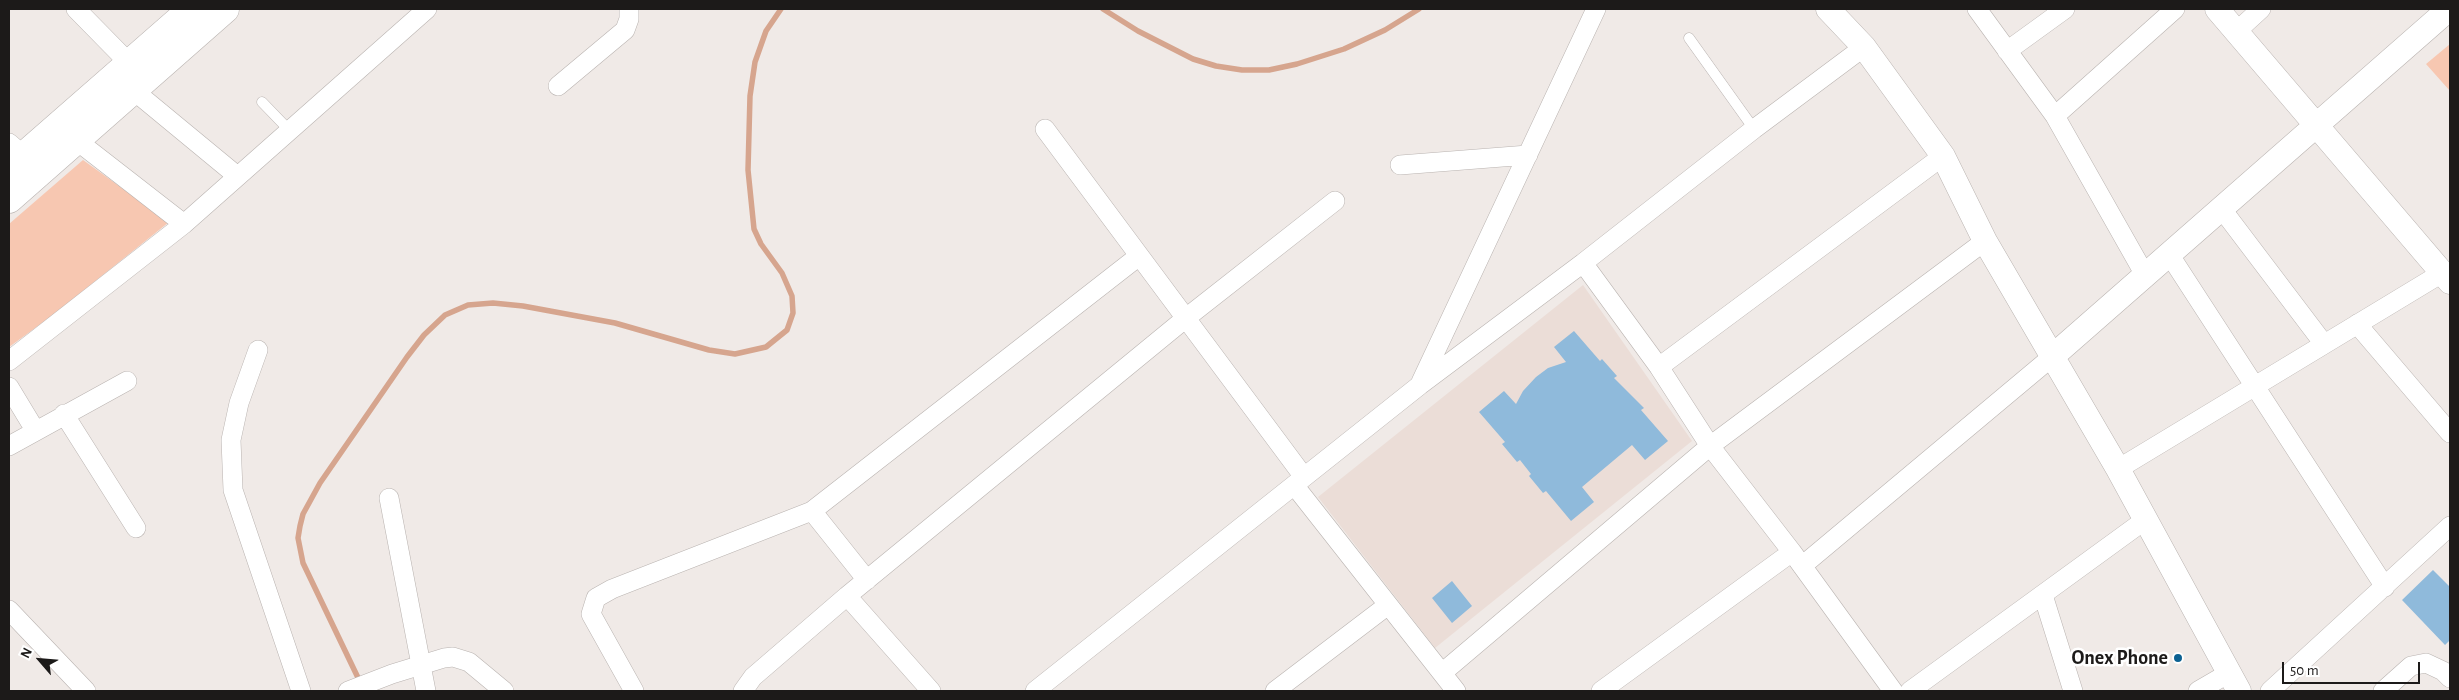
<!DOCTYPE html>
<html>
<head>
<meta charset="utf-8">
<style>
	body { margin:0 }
	#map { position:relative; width:2459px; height:700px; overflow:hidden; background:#f0eae7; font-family:"Alegreya Sans",sans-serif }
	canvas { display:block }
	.frame { position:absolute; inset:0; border:10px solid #1c1a19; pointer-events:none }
	.north { position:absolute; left:15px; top:635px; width:50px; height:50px; -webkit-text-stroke:4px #fff; paint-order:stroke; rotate:297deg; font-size:14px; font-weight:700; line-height:20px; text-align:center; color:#1c1a19 }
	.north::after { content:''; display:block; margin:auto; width:18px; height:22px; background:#1c1a19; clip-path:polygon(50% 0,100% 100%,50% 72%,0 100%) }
	.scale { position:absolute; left:2282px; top:662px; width:138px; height:22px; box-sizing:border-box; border:2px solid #1c1a19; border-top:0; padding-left:6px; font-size:15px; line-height:18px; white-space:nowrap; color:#1c1a19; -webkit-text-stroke:4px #fff; paint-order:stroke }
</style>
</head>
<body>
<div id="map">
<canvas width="2459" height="700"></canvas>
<div class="frame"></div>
<div class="north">N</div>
<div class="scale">50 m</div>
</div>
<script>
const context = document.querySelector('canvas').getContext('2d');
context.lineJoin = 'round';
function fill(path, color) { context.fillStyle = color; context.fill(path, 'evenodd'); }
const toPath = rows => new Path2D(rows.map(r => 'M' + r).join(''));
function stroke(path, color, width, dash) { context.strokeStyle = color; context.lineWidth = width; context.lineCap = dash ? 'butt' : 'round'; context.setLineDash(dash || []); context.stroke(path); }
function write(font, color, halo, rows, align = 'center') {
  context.font = font + ' "Alegreya Sans",sans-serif'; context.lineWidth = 5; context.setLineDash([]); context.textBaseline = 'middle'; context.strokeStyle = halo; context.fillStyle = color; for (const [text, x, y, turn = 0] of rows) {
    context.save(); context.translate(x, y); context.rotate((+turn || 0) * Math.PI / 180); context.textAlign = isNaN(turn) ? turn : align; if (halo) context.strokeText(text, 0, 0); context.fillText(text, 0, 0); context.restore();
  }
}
const built = toPath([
	[1583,285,1692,441,1435,648,1318,497]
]);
const green = toPath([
	[2450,44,2450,91,2426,64],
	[83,160,169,222,53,315,9,347,9,224]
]);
const stream = toPath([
	[1103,9,1138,31,1193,59,1216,66,1242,70,1269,70,1297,64,1344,49,1385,30,1419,9],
	[361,684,303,563,298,538,300,526,303,514,320,483,407,357,424,335,445,315,468,305,493,303,523,306,615,323,709,350,735,354,766,347,787,330,793,313,792,296,782,273,761,244,754,229,748,170,750,96,755,62,766,31,781,9]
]);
const building = toPath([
	[1574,331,1600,361,1602,359,1617,376,1614,378,1644,408,1641,410,1668,441,1645,460,1632,445,1582,487,1594,502,1571,521,1546,491,1543,493,1529,476,1531,474,1520,460,1517,462,1502,444,1505,442,1479,412,1504,391,1516,404,1523,391,1536,377,1548,368,1566,362,1554,347],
	[2433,570,2450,587,2450,640,2445,645,2402,600],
	[1452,581,1472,606,1452,623,1432,598]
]);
const service = toPath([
	[1689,38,1754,129],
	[262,102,290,131]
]);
const minor = toPath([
	[76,9,130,64],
	[1977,9,2055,116,2145,275],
	[2237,31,2261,9],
	[2007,51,2065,9],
	[558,86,625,30,629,19,629,9],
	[133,90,236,175],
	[2055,116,2175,9],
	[1045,129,1304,477],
	[76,140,184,224],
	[9,143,32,163],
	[1400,165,1528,155],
	[2221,208,2324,344],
	[2169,254,2385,587],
	[1583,263,1659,367,1710,446,1792,552,1893,691],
	[2357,324,2450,433],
	[258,350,239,403,231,440,233,490,301,691],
	[9,361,184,224,427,9],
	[1659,367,1943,156],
	[1421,382,1596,9],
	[9,387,35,430],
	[64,414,136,528],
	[9,446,127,381],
	[2118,469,2442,273],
	[1294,485,1456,691],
	[389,498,426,691],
	[812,511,867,580],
	[1802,566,2053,356],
	[2043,595,2073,691],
	[847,596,931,691],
	[9,610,86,691],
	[1442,673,1710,446,1985,241],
	[348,691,392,674,444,658,453,657,469,662,504,691],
	[634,691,591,614,596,598,612,589,812,511,1139,256],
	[743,691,753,677,847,596,1186,318,1335,201],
	[1035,691,1420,385,1583,263,1754,129,1864,47],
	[1275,691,1388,605],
	[1601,691,1792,552],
	[1910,691,2145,520],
	[2198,691,2229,673],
	[2270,691,2450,526],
	[2383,691,2411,666,2426,663,2443,671,2450,678]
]);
const tertiary = toPath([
	[1828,9,1864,47,1943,156,1985,241,2118,469,2239,691],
	[2217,9,2450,282],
	[2053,356,2449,9]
]);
const primary = toPath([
	[9,169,192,9],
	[9,199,225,9]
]);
const markers = [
	[2178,658,5,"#0c6192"]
];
const poiNames = [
	["Onex Phone",2168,658]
];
fill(built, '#ebddd7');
fill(green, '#f7c7b1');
stroke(stream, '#d6a58e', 5.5);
fill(building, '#8fbadb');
stroke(service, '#b9b3b0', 11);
stroke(minor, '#b9b3b0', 20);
stroke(tertiary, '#b9b3b0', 25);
stroke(primary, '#b9b3b0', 29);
stroke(service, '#fff', 10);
stroke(minor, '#fff', 19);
stroke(tertiary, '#fff', 24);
stroke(primary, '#fff', 28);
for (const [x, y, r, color] of markers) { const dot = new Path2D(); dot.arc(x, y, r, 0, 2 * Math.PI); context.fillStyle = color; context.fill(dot); stroke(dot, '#fff', 2); }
write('bold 20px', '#1c1a19', '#fff', poiNames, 'right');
</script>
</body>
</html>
